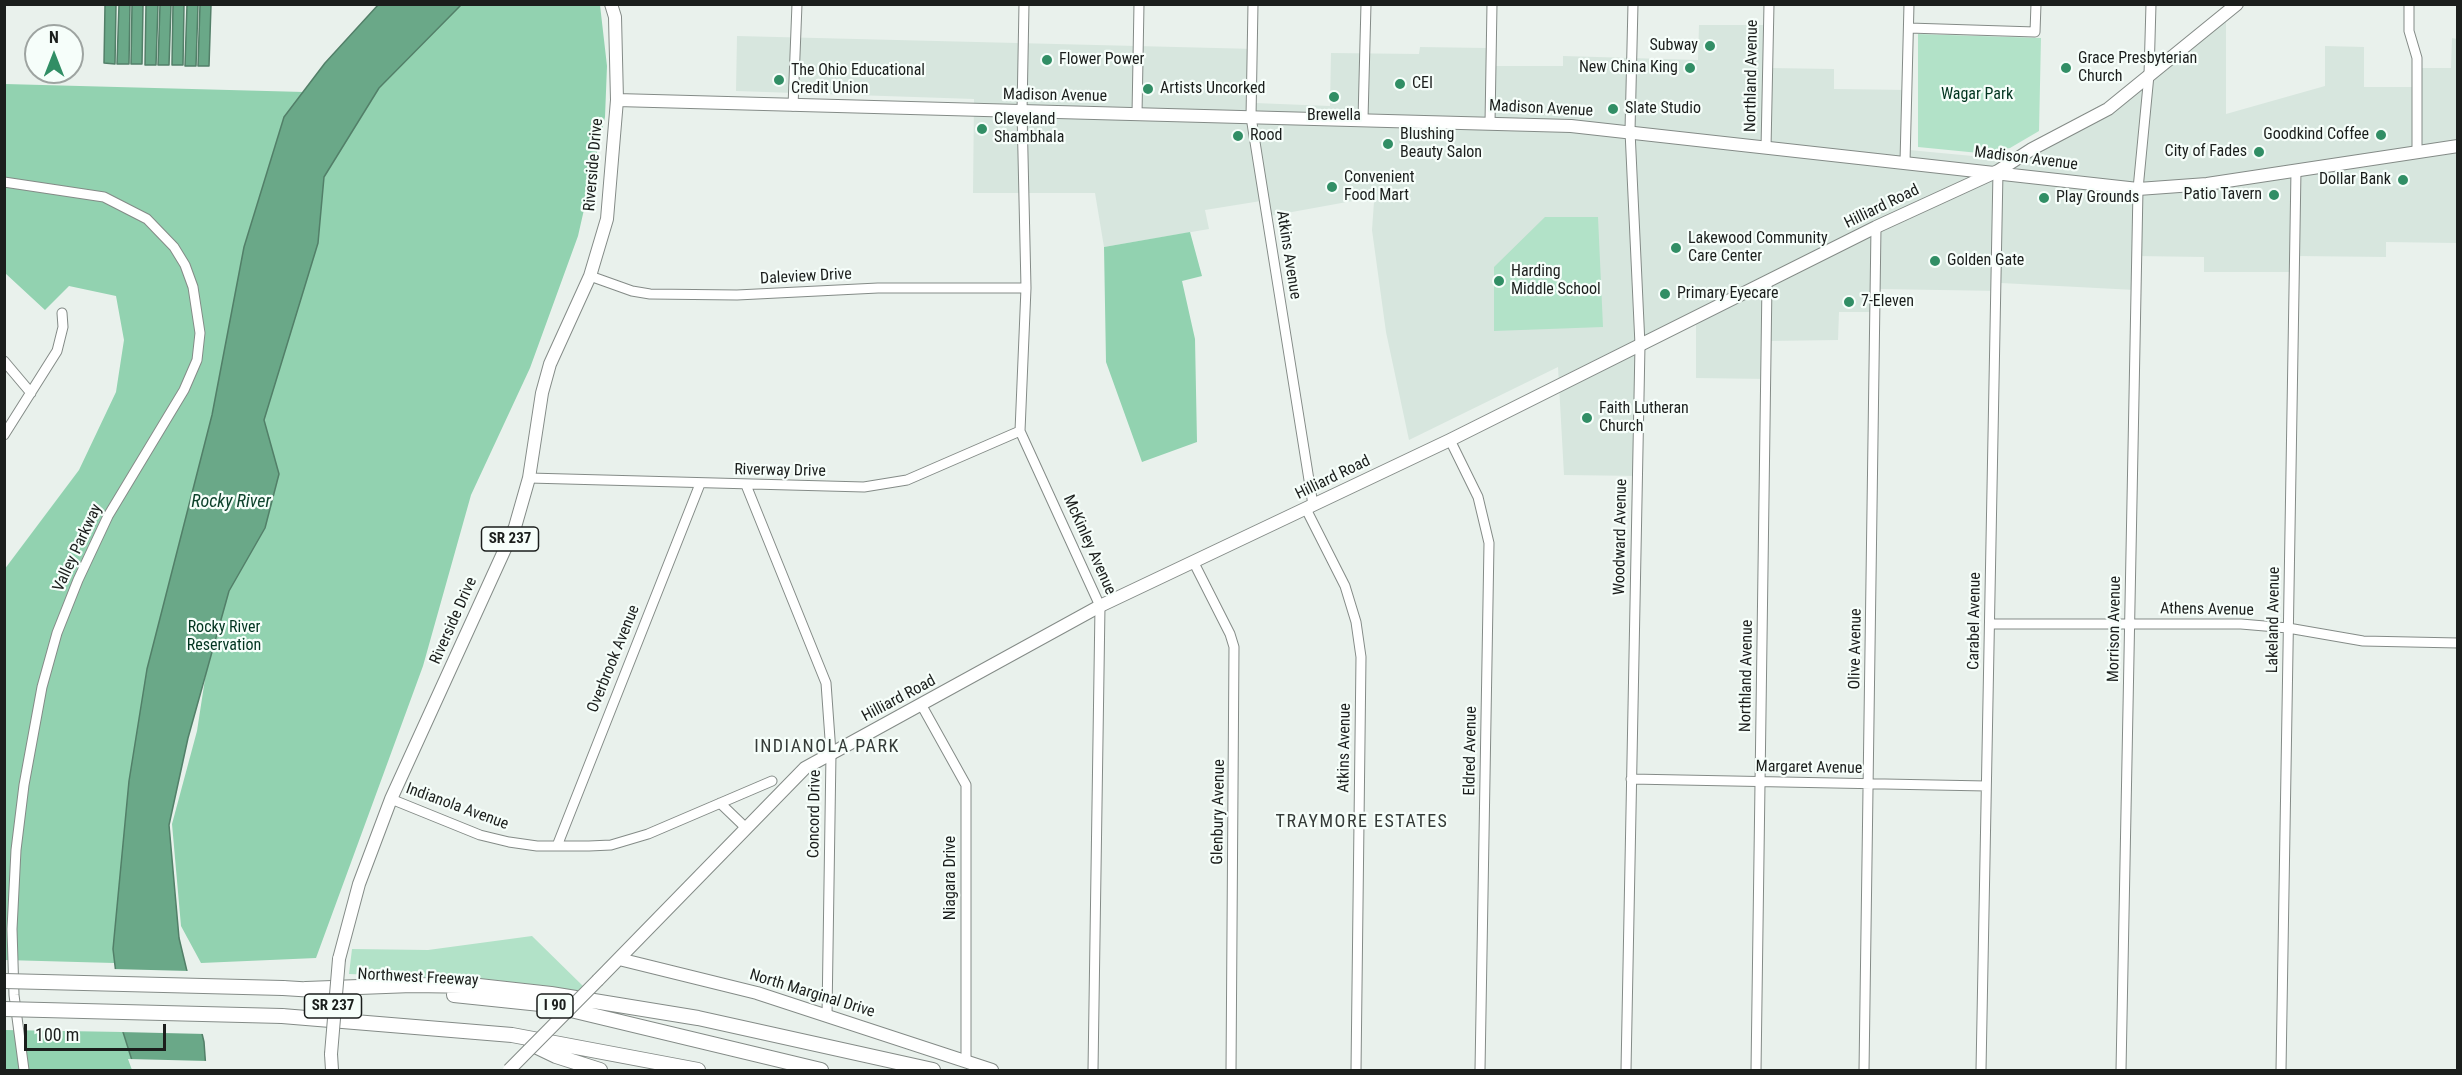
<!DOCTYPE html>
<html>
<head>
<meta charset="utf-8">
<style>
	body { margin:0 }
	#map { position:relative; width:2462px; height:1075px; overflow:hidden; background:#e9f1ec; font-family:"Roboto Condensed",sans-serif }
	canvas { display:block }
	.frame { position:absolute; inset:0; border:6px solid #1b1e1c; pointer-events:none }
	.north { position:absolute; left:24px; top:24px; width:60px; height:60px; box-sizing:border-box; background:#f6fefa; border:2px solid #9ea4a1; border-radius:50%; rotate:0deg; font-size:16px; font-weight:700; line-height:24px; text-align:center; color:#1b1e1c }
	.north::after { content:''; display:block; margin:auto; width:21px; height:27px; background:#318e65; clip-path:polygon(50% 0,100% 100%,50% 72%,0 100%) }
	.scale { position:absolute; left:24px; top:1024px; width:142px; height:27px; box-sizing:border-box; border:3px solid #1b1e1c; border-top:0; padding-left:8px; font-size:18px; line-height:21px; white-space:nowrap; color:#1b1e1c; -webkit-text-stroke:4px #f6fefa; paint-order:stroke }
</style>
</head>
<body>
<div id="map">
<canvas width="2462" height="1075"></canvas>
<div class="frame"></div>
<div class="north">N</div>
<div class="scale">100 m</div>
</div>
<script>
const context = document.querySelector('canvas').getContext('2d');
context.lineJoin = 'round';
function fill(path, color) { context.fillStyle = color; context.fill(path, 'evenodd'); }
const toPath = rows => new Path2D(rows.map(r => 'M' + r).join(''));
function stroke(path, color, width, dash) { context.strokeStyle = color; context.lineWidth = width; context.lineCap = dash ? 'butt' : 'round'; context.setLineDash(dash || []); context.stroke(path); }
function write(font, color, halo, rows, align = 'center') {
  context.font = font + ' "Roboto Condensed",sans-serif'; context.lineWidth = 4.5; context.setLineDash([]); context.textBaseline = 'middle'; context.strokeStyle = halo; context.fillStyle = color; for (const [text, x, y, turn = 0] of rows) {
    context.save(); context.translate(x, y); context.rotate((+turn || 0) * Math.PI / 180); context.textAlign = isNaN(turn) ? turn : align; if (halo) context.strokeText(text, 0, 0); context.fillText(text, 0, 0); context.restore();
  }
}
const built = toPath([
	[2226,17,2226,114,2325,86,2325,46,2364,47,2364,87,2414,87,2414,68,2451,68,2452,38,2457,39,2457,243,2386,242,2386,257,2297,256,2297,272,2204,272,2204,257,2136,256,2135,290,2001,283,2001,291,1879,289,1879,312,1839,312,1838,340,1769,341,1768,379,1696,378,1696,324,1644,349,1641,476,1564,475,1558,367,1409,440,1386,332,1372,230,1374,202,1358,200,1270,216,1267,200,1205,210,1209,229,1104,247,1095,193,973,193,974,99,736,91,737,36,1256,49,1255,103,1330,106,1331,53,1419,54,1420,47,1486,48,1486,66,1563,66,1563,56,1698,60,1699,25,1770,25,1770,68,1834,69,1834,89,1910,90,1909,150,1994,158,2011,166,2111,110]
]);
const green = toPath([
	[1918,34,2041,38,2039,131,2010,148,1979,153,1918,147],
	[1545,217,1598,217,1603,327,1494,331,1494,267],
	[532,936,584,987,578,993,496,980,349,974,352,949,428,950]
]);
const forest = toPath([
	[461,5,600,5,607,66,605,117,578,236,530,368,471,495,423,666,316,958,201,963,181,926,172,824,197,731,209,653,229,591,265,528,279,474,263,420,318,243,324,177,379,88],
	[5,84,304,92,284,117,244,247,212,415,147,669,129,781,114,963,5,960,4,570,79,470,116,392,124,340,116,296,69,286,45,310,5,273],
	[1190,232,1202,276,1182,281,1195,339,1197,442,1142,462,1106,362,1104,247],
	[5,1030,123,1032,135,1070,5,1070]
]);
const water = toPath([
	[105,5,116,5,115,64,104,63,105,5],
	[119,5,130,5,129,64,117,64,119,5],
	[132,5,143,5,142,64,131,64,132,5],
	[146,5,158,5,156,65,145,65,146,5],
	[160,5,171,5,169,65,158,65,160,5],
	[173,5,184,5,183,65,172,65,173,5],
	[187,5,198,5,196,66,185,66,187,5],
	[200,5,211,5,209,66,198,66,200,5],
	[378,5,461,5,379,88,324,177,318,243,264,420,279,474,265,528,229,591,188,738,169,825,179,938,204,1042,206,1070,135,1070,123,1032,113,949,129,781,147,669,212,415,244,247,284,117,325,63,378,5]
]);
const pier = toPath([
	[112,969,190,971,206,1034,120,1032],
	[128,1059,208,1061,209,1070,132,1070]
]);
const minor = toPath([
	[1024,4,1022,111,1026,288,1020,431,1100,606,1093,1070],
	[1253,4,1251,117,1313,505],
	[2409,4,2409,31,2417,58,2417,150],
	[1909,28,2035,32,2036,4],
	[793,106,797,4],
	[1137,114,1139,4],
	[1363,119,1366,4],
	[1490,123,1492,4],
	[1766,148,1769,4],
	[1905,162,1909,4],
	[4,182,104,197,147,219,174,247,185,265,193,287,200,333,197,360,184,390,108,516,78,580,57,633,42,687,24,785,16,850,12,929,14,995,24,1070],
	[590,276,632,291,650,294,737,295,878,288,1026,288],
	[4,361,31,393],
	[4,435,57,351,63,327,62,313],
	[1450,440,1478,497,1489,543,1480,1070],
	[529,478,864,487,907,480,1020,431],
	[746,485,826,683,831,753,827,1015],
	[1306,509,1345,586,1356,622,1361,657,1356,1070],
	[1194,563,1230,634,1234,647,1231,1070],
	[1990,624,2241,624,2288,628,2363,641,2458,643],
	[922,706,966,785,966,1062],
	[1631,779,1986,786],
	[391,799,480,835,509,842,537,846,589,846,611,845,648,834,772,781],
	[720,803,746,828],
	[557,846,700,484],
	[1626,1070,1640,345,1630,131,1633,4],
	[1756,1070,1767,282],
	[1864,1070,1876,227],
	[1981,1070,1998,171],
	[2121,1070,2138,189,2149,75,2151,4],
	[2281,1070,2296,170]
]);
const major = toPath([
	[617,100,1571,126,2138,189,2207,184,2458,146],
	[339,959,359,884,391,799,515,527,529,478,542,393,550,364,590,276,607,219,617,100,615,17,611,4],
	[619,959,757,993,992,1070],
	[598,980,805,768,1100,606,1450,440,1876,227,1998,171,2032,149,2108,109,2237,4],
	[331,1054,332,1070]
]);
const highway = toPath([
	[283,988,315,990],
	[306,989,412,985,479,986,551,994,698,1018,933,1070],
	[454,995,550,1005,821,1070],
	[282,1016,512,1035,698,1070],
	[531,1044,556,1056,600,1070]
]);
const majorBridge = toPath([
	[331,1054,339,959],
	[509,1070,598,980]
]);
const highwayBridge = toPath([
	[4,981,283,988],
	[4,1009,282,1016]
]);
const markers = [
	[1710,46,6,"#318e65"],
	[1047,60,6,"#318e65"],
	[1690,68,6,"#318e65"],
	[2066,68,6,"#318e65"],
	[779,80,6,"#318e65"],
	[1400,84,6,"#318e65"],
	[1148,89,6,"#318e65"],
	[1334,97,6,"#318e65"],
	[1613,109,6,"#318e65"],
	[982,129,6,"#318e65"],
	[2381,135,6,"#318e65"],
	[1238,136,6,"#318e65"],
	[1388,144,6,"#318e65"],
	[2259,152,6,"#318e65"],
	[2403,180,6,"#318e65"],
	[1332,187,6,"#318e65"],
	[2274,195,6,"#318e65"],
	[2044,198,6,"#318e65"],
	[1676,248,6,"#318e65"],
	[1935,261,6,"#318e65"],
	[1499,281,6,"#318e65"],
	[1665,294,6,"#318e65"],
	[1849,302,6,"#318e65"],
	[1587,418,6,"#318e65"]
];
const shields = [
	[510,539,57],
	[333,1006,57],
	[555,1006,36]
];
const shieldNames = [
	["SR 237",510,539],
	["SR 237",333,1006],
	["I 90",555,1006]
];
const poiNames = [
	["Subway",1698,46,"right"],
	["Grace Presbyterian",2078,59],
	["Church",2078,77],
	["Flower Power",1059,60],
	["New China King",1678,68,"right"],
	["The Ohio Educational",791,71],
	["Credit Union",791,89],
	["CEI",1412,84],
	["Artists Uncorked",1160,89],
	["Slate Studio",1625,109],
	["Brewella",1334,116,"center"],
	["Cleveland",994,120],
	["Shambhala",994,138],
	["Blushing",1400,135],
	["Beauty Salon",1400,153],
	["Goodkind Coffee",2369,135,"right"],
	["Rood",1250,136],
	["City of Fades",2247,152,"right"],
	["Convenient",1344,178],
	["Food Mart",1344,196],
	["Dollar Bank",2391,180,"right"],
	["Patio Tavern",2262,195,"right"],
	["Play Grounds",2056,198],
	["Lakewood Community",1688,239],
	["Care Center",1688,257],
	["Golden Gate",1947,261],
	["Harding",1511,272],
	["Middle School",1511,290],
	["Primary Eyecare",1677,294],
	["7-Eleven",1861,302],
	["Faith Lutheran",1599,409],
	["Church",1599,427]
];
const streetNames = [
	["Northland Avenue",1752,76,-89],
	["Madison Avenue",1055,96,1],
	["Madison Avenue",1541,109,3],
	["Madison Avenue",2026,159,7],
	["Riverside Drive",594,165,-85],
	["Hilliard Road",1882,207,-26],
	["Atkins Avenue",1288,255,81],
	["Daleview Drive",806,277,-3],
	["Riverway Drive",780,471,1],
	["Hilliard Road",1333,478,-26],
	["Woodward Avenue",1621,537,-89],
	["McKinley Avenue",1089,545,66],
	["Valley Parkway",78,548,-65],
	["Athens Avenue",2207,610,1],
	["Lakeland Avenue",2274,620,-89],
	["Riverside Drive",454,621,-66],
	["Carabel Avenue",1975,621,-89],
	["Morrison Avenue",2115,629,-89],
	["Olive Avenue",1856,649,-89],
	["Overbrook Avenue",614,659,-68],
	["Northland Avenue",1747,676,-89],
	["Hilliard Road",899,699,-28],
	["Atkins Avenue",1345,748,-89],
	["Eldred Avenue",1471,751,-89],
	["Margaret Avenue",1809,768,1],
	["Indianola Avenue",457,807,20],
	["Glenbury Avenue",1219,812,-89],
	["Concord Drive",815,814,-89],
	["Niagara Drive",951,878,-90],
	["Northwest Freeway",418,978,3],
	["North Marginal Drive",812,994,17]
];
const parkNames = [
	["Wagar Park",1977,95],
	["Rocky River",224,628],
	["Reservation",224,646]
];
const waterNames = [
	["Rocky River",231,502]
];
const neighbourhoodNames = [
	["INDIANOLA PARK",827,747],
	["TRAYMORE ESTATES",1362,822]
];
fill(built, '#d7e6de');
fill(green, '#b2e2c8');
fill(forest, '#92d2b0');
fill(water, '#6aa888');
stroke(water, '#527f68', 1.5);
fill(pier, '#e9f1ec');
stroke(minor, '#848b87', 11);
stroke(major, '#848b87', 14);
stroke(highway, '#848b87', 16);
stroke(minor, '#fff', 9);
stroke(major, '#fff', 12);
stroke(highway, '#fff', 14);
stroke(majorBridge, '#848b87', 14, []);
stroke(highwayBridge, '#848b87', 16, []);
stroke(majorBridge, '#fff', 12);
stroke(highwayBridge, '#fff', 14);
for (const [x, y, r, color] of markers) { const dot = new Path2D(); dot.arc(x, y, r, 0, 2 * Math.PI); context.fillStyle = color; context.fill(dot); stroke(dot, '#f6fefa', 2); }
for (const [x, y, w] of shields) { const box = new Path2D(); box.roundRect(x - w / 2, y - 12, w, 24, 4.5); context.fillStyle = '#f6fefa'; context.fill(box); stroke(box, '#1b1e1c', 1.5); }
write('bold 15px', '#1b1e1c', null, shieldNames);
write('16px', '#1b1e1c', '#f6fefa', poiNames, 'left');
write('16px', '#1b1e1c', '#f6fefa', streetNames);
write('16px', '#00341f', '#f6fefa', parkNames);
write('italic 18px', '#0e422c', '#f6fefa', waterNames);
context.letterSpacing = '1.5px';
write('18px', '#353b38', '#f6fefa', neighbourhoodNames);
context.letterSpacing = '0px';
</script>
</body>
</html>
